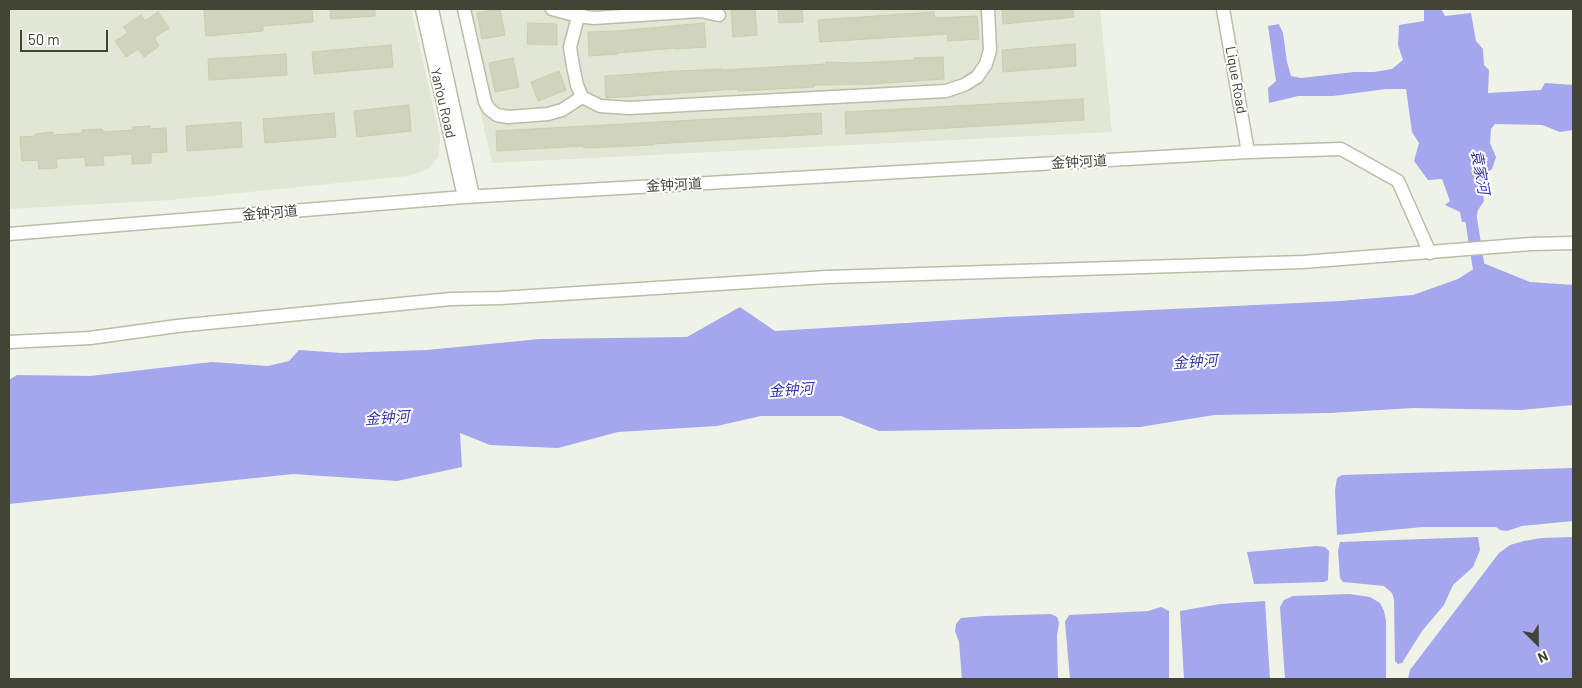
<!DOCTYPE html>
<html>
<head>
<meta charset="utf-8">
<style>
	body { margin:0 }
	#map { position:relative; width:1582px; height:688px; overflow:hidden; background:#eff2e6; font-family:Barlow,sans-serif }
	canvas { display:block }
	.frame { position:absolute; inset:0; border:10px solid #424536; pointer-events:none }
	.north { position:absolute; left:1512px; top:618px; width:50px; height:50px; -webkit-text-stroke:4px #fff; paint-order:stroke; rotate:157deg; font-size:14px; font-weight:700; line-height:20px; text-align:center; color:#424536 }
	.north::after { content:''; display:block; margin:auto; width:18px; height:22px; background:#424536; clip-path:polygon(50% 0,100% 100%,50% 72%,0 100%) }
	.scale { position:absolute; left:20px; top:30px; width:88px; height:22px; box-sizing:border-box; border:2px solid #424536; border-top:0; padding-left:6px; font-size:15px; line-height:18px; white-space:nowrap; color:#424536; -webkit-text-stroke:4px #fff; paint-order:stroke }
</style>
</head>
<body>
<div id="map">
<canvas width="1582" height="688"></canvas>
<div class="frame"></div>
<div class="north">N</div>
<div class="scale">50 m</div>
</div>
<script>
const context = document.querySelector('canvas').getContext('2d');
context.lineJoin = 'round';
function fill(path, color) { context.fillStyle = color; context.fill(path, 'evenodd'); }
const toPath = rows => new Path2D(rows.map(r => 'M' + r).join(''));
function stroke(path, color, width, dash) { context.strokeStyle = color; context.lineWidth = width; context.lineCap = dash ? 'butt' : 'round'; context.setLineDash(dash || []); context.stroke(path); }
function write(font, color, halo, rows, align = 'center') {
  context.font = font + ' Barlow,"Noto Sans SC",sans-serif'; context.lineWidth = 4; context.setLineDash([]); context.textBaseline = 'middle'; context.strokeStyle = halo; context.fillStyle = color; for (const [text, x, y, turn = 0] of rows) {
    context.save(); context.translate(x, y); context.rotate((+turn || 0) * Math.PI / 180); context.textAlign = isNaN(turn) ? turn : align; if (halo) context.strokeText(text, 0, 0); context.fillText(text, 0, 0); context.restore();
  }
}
const residential = toPath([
	[9,9,411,9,440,136,439,156,430,168,408,176,170,200,9,209],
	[457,9,1100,9,1112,132,492,163]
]);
const water = toPath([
	[1424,9,1441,9,1445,16,1471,13,1476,41,1483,49,1484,65,1489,70,1488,93,1541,90,1545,83,1573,85,1573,130,1560,132,1542,125,1495,124,1491,129,1490,143,1496,157,1492,169,1481,177,1484,201,1478,210,1475,222,1462,222,1460,212,1445,205,1450,201,1442,179,1428,180,1414,161,1419,143,1412,132,1406,89,1386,89,1333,96,1298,96,1269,103,1268,88,1276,81,1268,26,1279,24,1283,33,1287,62,1291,76,1301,78,1354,72,1374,72,1392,69,1403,60,1398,45,1399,25,1424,21],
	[1483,263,1530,282,1573,285,1573,405,1521,410,1413,408,1330,413,1214,415,1140,427,879,431,841,416,761,416,717,426,618,432,558,448,490,445,460,433,462,467,397,481,293,474,9,504,9,380,17,375,90,376,212,362,268,366,289,361,299,350,341,353,427,350,540,339,687,337,740,307,775,331,1004,317,1340,301,1413,295,1458,279],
	[1573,468,1573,521,1522,526,1507,531,1500,530,1496,527,1423,527,1337,535,1335,490,1337,478,1342,475],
	[1478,537,1480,550,1473,567,1453,585,1444,605,1422,631,1402,663,1398,664,1395,661,1394,599,1392,593,1384,586,1343,582,1340,578,1338,551,1340,542],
	[1573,537,1573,679,1408,679,1410,670,1499,553,1510,545,1524,541,1542,538],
	[1317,546,1325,547,1329,551,1328,580,1324,582,1254,584,1247,552],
	[1350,594,1370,597,1380,603,1384,611,1386,621,1386,679,1285,679,1280,607,1284,600,1293,596],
	[1265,601,1270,679,1184,679,1180,611,1220,604],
	[1161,607,1169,611,1169,679,1070,679,1065,622,1069,615,1148,611],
	[1051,614,1057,617,1059,623,1057,635,1058,679,962,679,959,642,955,631,956,624,961,618,985,616]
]);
const canal = toPath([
	[1469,206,1481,282]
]);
const building = toPath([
	[204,9,312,9,313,22,263,26,263,31,206,36,204,9],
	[330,9,375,9,375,16,331,19,330,9],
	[500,9,505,35,482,39,477,13,500,9],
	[755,9,757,35,733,37,731,10,755,9],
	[778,9,802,9,803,22,779,23,778,9],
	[1002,9,1073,9,1074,17,1003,24,1002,9],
	[158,12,169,28,154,38,159,46,144,57,138,49,126,57,115,41,128,33,123,27,141,15,145,21,158,12],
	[934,12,935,18,977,16,979,39,948,41,947,34,820,42,818,20,934,12],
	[528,23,557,24,557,45,527,44,528,23],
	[704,23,706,47,675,49,675,48,618,53,618,54,589,56,588,32,617,31,704,23],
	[1075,44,1076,66,1003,72,1002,50,1075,44],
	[391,45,393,67,314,74,312,52,391,45],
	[286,54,287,75,209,80,208,59,286,54],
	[943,57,944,79,871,84,814,85,814,87,738,91,738,89,606,98,605,76,678,71,722,69,723,70,826,64,826,62,856,63,914,60,914,58,943,57],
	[513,58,519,87,495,92,489,63,513,58],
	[559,71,566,90,538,101,531,82,559,71],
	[1083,99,1084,120,846,134,845,112,1083,99],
	[409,105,411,131,357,137,354,111,409,105],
	[334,113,336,137,265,143,263,119,334,113],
	[821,113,822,134,653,144,653,145,584,148,583,146,497,151,496,131,821,113],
	[241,122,242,147,187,151,186,126,241,122],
	[150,126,150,129,166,128,167,152,151,153,151,163,132,164,132,154,103,156,104,165,86,166,85,157,56,159,57,168,39,169,38,160,22,161,20,137,36,136,35,134,53,132,53,135,82,133,82,130,102,129,103,132,133,130,132,127,150,126]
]);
const minor = toPath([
	[422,9,464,197],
	[432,9,473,196],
	[464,9,485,102,489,109,497,115,508,117,548,114,562,110,582,97],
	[552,9,578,16,594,18,700,11,719,15],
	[580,9,570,47,573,66,577,85,582,97,600,106,629,108,946,91,964,85,977,77,986,64,990,50,988,9],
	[1223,9,1248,152],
	[9,234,464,197,1248,152,1341,149,1398,181,1430,253],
	[9,342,90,338,177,326,451,299,500,298,827,277,1303,262,1531,244,1573,243]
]);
const streetNames = [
	["Lique Road",1236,80,80],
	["Yan'ou Road",443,103,77],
	["金钟河道",1079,162,-3],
	["金钟河道",674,185,-3],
	["金钟河道",270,213,-5]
];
const waterNames = [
	["袁家河",1480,172,80],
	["金钟河",1195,362,-4],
	["金钟河",791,390,-4],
	["金钟河",387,418,-4]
];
fill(residential, '#e2e6d4');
fill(water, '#a4a6ee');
stroke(canal, '#a4a6ee', 12);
fill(building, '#d0d4bc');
stroke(building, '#c9ceaf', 1);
stroke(minor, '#b9bea9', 15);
stroke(minor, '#fff', 12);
write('14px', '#424536', '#fff', streetNames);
write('italic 15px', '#3234ad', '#fff', waterNames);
</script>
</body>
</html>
